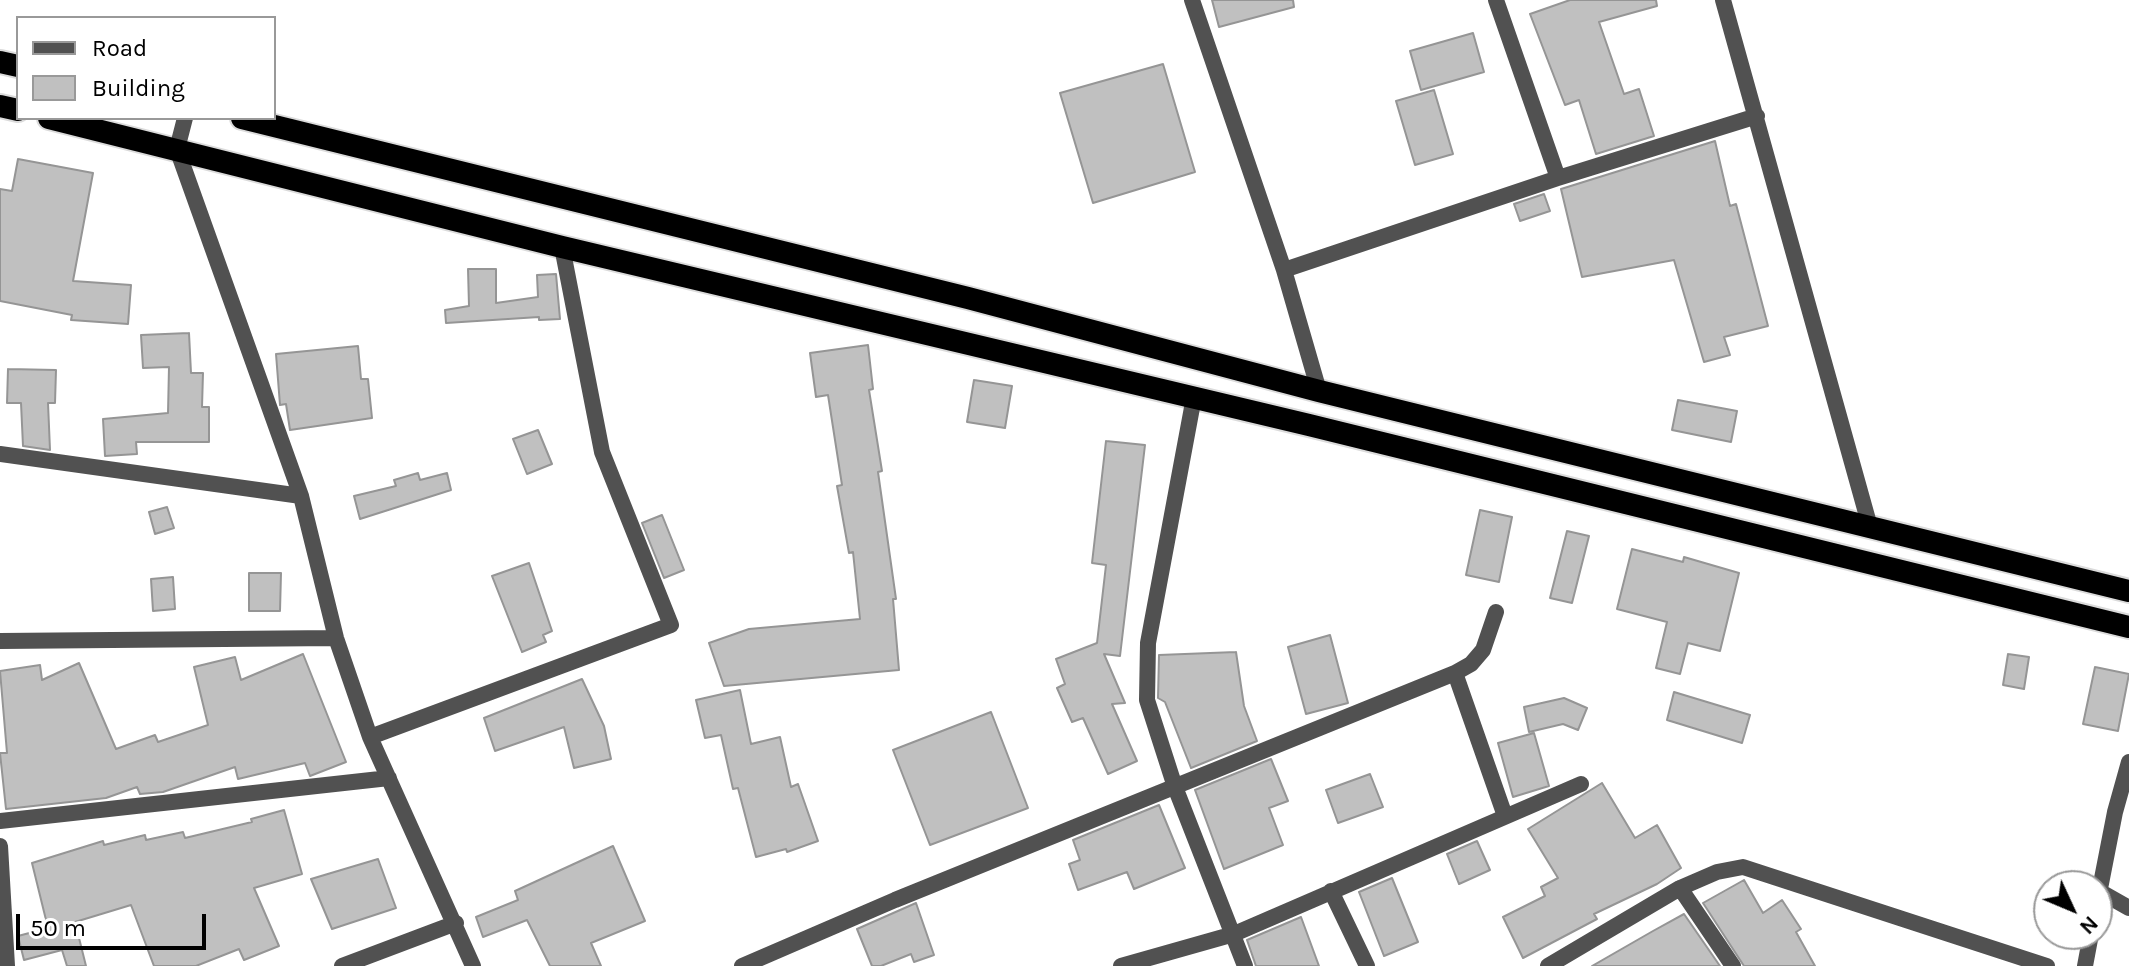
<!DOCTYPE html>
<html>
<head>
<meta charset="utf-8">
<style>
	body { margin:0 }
	#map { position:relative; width:2129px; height:966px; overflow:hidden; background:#fff; font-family:Karla,sans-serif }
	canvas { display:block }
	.legend { position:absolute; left:16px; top:16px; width:260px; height:104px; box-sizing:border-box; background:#fff; border:2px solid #999; margin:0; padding:10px 14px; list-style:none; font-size:24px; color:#000 }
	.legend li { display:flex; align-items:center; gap:16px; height:40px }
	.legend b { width:40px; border:2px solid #999 }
	.north { position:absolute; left:2033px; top:870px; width:80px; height:80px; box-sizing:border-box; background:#fff; border:2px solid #999; border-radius:50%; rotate:134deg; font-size:22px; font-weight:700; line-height:32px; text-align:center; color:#000 }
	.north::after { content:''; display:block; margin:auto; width:28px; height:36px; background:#000; clip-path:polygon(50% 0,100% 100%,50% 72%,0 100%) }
	.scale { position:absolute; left:16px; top:914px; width:190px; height:36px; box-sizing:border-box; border:4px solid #000; border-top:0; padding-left:10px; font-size:24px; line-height:28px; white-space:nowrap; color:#000; -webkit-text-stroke:6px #fff; paint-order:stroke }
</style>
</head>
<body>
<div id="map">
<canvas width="2129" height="966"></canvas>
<ul class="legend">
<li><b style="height:10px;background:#515151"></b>Road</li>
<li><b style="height:22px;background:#c0c0c0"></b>Building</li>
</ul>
<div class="north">N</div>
<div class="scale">50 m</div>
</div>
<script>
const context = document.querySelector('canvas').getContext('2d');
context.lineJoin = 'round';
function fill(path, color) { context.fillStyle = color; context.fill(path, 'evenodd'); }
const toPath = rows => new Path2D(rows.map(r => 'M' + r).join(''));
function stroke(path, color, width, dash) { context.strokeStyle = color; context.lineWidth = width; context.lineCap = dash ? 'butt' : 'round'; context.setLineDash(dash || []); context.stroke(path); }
const building = toPath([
	[1212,0,1293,0,1294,7,1219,27,1212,0],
	[1570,0,1656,0,1657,6,1599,22,1624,94,1639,89,1654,136,1596,154,1579,100,1565,105,1530,14,1570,0],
	[1473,33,1484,72,1421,90,1410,51,1473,33],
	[1163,64,1195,172,1093,203,1060,93,1163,64],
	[1434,90,1453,154,1415,165,1396,101,1434,90],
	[1715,141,1730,206,1736,204,1768,326,1724,337,1730,355,1704,362,1674,260,1582,277,1561,189,1715,141],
	[18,159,93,173,73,281,131,285,128,324,71,320,72,315,0,301,0,189,12,191,18,159],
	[1544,194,1550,211,1520,221,1514,204,1544,194],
	[468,269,496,269,496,303,538,297,537,275,556,274,560,319,539,320,539,317,446,323,445,310,469,306,468,269],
	[189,333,191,373,203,373,202,407,209,407,209,442,136,442,137,454,105,456,103,419,168,413,169,367,143,368,141,335,189,333],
	[868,345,873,389,869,390,882,471,878,472,896,599,893,599,899,670,724,686,709,643,749,629,860,619,853,552,849,553,837,486,842,485,828,395,816,397,810,353,868,345],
	[358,346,361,379,368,379,372,418,290,430,286,404,280,405,276,354,358,346],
	[8,369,56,370,55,403,48,403,50,450,23,446,21,403,7,403,8,369],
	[974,380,1012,386,1005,428,967,422,974,380],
	[1678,400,1737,411,1731,442,1672,430,1678,400],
	[538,430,552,464,527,474,513,439,538,430],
	[1106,441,1145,445,1120,656,1104,654,1125,703,1112,704,1137,761,1108,774,1083,718,1072,722,1057,688,1065,684,1056,659,1097,643,1106,565,1092,563,1106,441],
	[418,473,420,480,447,473,451,490,360,519,354,496,396,486,394,480,418,473],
	[167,507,174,528,155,534,149,512,167,507],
	[1480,510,1512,517,1499,582,1466,575,1480,510],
	[662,515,684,570,664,578,642,523,662,515],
	[1567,531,1589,536,1572,603,1550,598,1567,531],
	[1632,549,1683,562,1684,557,1739,573,1720,651,1688,643,1680,674,1656,668,1667,622,1617,609,1632,549],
	[529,563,552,631,543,635,546,642,522,652,492,576,529,563],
	[249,573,281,573,280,611,249,611,249,573],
	[173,577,175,609,153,611,151,579,173,577],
	[1330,635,1348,703,1306,714,1288,647,1330,635],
	[1236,652,1244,706,1257,741,1191,768,1165,702,1158,698,1159,655,1236,652],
	[303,654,346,762,310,776,305,763,238,779,235,767,163,792,140,794,137,787,106,798,6,809,0,753,7,753,0,671,40,665,42,680,79,663,116,749,155,735,158,742,208,725,194,667,235,657,241,680,303,654],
	[2008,654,2029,657,2024,689,2003,685,2008,654],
	[2095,667,2129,674,2118,731,2083,724,2095,667],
	[582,679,604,726,611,759,574,768,564,727,495,751,484,718,582,679],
	[740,690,751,744,780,737,791,787,798,784,818,841,787,852,786,849,756,857,738,788,733,789,721,735,705,738,696,700,740,690],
	[1674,692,1750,715,1742,743,1667,720,1674,692],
	[1564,698,1587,708,1578,730,1563,724,1529,732,1524,707,1564,698],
	[991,712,1028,808,930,845,893,750,991,712],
	[1534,733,1549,786,1513,797,1498,743,1534,733],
	[1271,759,1288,801,1269,808,1283,845,1224,869,1195,790,1271,759],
	[1370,774,1383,807,1338,823,1326,790,1370,774],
	[1602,783,1635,838,1657,825,1681,868,1657,884,1594,914,1597,919,1523,958,1503,917,1545,896,1541,887,1558,878,1528,829,1602,783],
	[1159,805,1185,868,1134,889,1127,872,1078,890,1069,864,1080,860,1073,840,1159,805],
	[284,810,302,874,254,888,279,946,244,960,239,949,196,966,154,966,131,905,75,922,86,966,67,966,62,950,24,960,18,936,48,928,32,863,103,841,104,845,145,835,146,840,183,832,185,838,252,822,251,819,284,810],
	[1477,841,1490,870,1459,884,1447,854,1477,841],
	[613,846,645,921,591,943,601,966,550,966,527,920,483,937,476,917,518,900,515,891,613,846],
	[378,859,396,908,332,929,311,879,378,859],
	[1392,878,1418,942,1384,956,1359,892,1392,878],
	[1744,880,1763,913,1782,900,1801,929,1796,932,1815,966,1744,966,1703,903,1744,880],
	[916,903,934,955,914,962,911,954,881,966,872,966,857,929,916,903],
	[1684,914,1720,966,1592,966,1653,931,1684,914],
	[1301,917,1319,966,1256,966,1247,940,1301,917]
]);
const minor = toPath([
	[1192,0,1284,270,1319,391],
	[1496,0,1558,178],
	[1723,0,1870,527],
	[185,118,177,149,301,496,336,638,370,737,473,966],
	[1284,270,1558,178,1757,116],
	[1194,397,1148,643,1147,700,1175,787,1245,966],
	[0,454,301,496],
	[0,641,336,638],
	[1455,673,1505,816],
	[370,737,671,625,602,452,562,247],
	[0,821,389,778],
	[0,846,7,966],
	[1680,888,1733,966],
	[1331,891,1367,966],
	[2099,891,2129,908],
	[2097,904,2115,812,2129,762],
	[342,966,456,923],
	[742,966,895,900,1455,673,1471,664,1483,650,1496,612],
	[1121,966,1234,934,1581,784],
	[1548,966,1680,888,1717,872,1743,867,2047,966],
	[2085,966,2091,934]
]);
const trunk = toPath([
	[0,62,18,66],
	[0,106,18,110],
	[49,118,562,247,1309,425,2129,627],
	[242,118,968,298,1319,391,2129,591]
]);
fill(building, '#c0c0c0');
stroke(building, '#959595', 2);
stroke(trunk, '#dbdbdb', 26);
stroke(minor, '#515151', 16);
stroke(trunk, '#000', 22);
</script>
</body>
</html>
